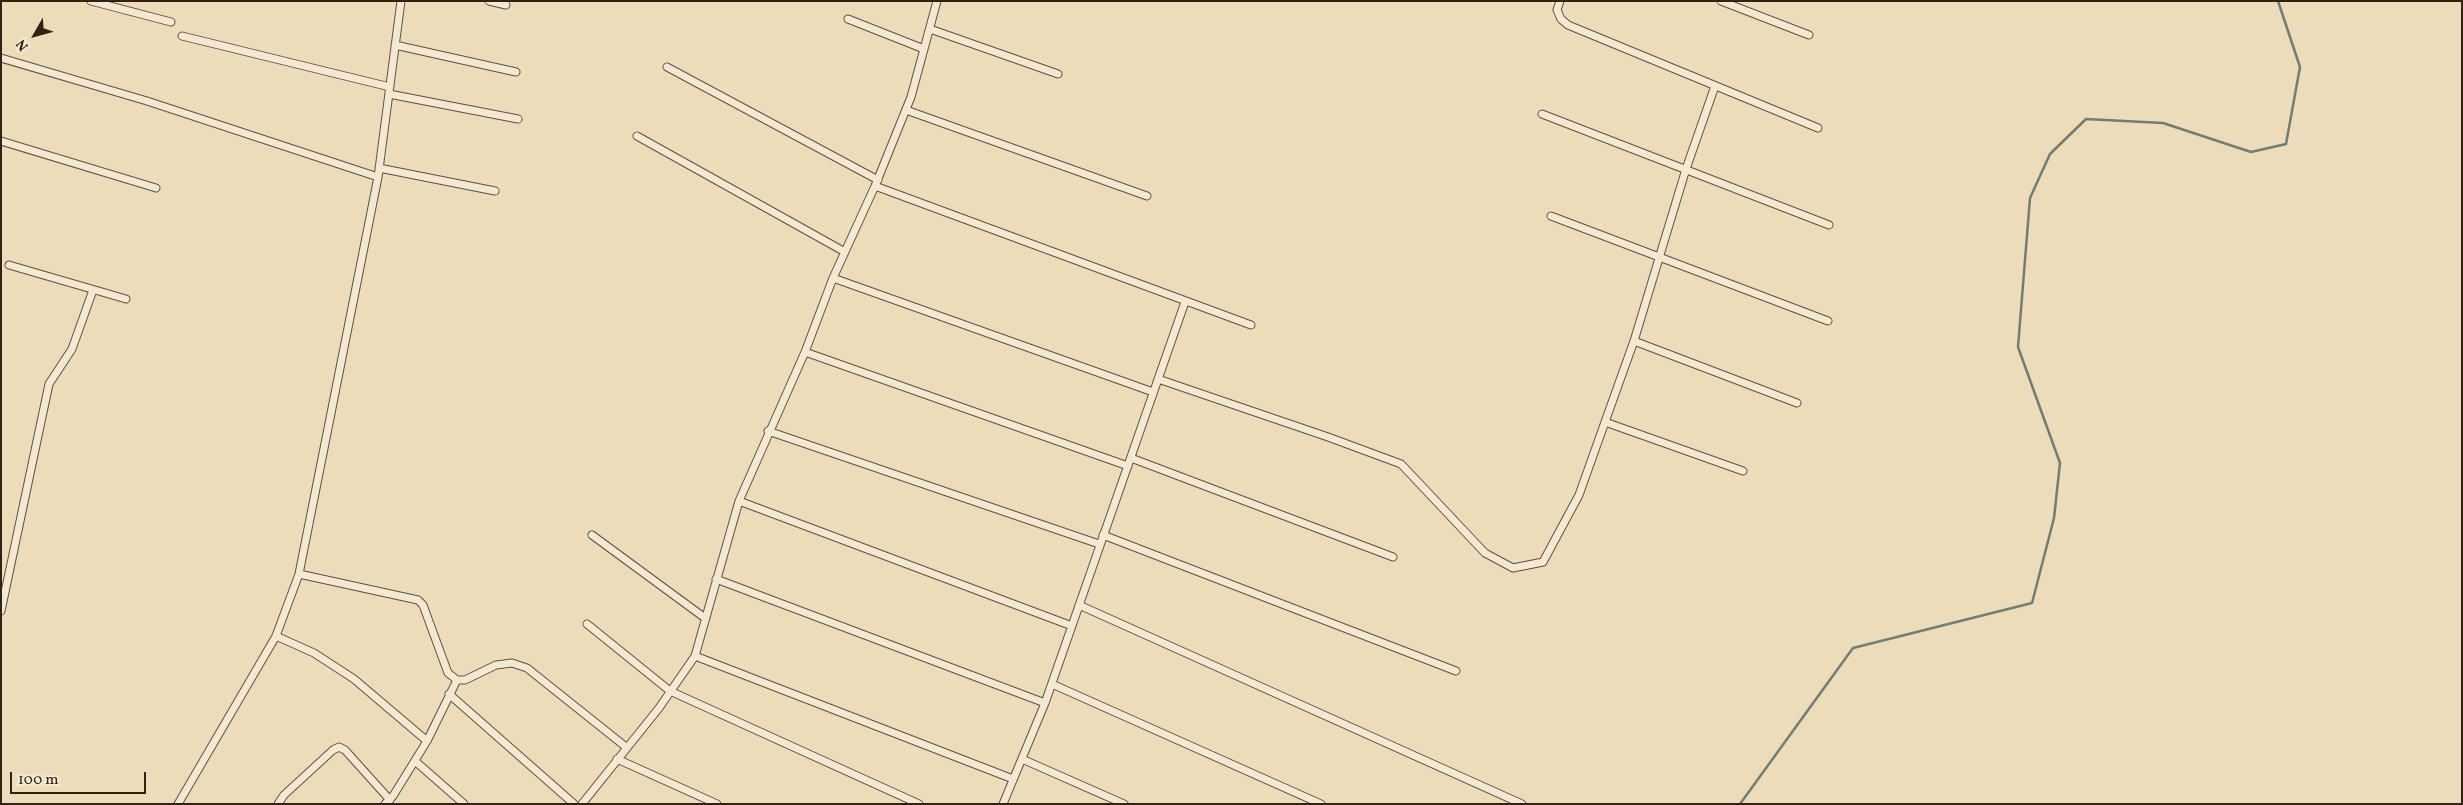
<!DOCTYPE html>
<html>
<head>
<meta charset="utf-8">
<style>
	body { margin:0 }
	#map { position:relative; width:2463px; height:805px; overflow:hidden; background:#ecdcb9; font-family:Vollkorn,serif }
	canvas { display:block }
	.frame { position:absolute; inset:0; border:2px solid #332214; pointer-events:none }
	.north { position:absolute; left:10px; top:10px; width:50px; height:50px; -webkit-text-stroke:4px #f3e8d2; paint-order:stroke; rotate:232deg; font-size:14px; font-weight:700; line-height:20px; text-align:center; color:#332214 }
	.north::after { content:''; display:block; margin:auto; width:18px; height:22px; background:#332214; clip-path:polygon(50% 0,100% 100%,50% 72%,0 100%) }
	.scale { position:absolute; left:10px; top:772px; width:136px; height:22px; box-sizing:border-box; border:2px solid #332214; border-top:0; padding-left:6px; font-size:15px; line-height:18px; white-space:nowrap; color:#332214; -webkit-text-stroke:4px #f3e8d2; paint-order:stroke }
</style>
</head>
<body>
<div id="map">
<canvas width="2463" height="805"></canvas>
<div class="frame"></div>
<div class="north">N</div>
<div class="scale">100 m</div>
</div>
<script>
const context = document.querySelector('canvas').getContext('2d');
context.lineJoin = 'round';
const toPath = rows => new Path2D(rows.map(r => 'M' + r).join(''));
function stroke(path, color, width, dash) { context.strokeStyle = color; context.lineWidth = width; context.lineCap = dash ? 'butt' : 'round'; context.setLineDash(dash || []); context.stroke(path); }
const stream = toPath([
	[1740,804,1853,648,2032,603,2054,518,2060,463,2018,347,2030,198,2050,154,2086,119,2163,123,2251,152,2286,144,2300,67,2278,1]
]);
const minor = toPath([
	[91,1,171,22],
	[489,1,506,5],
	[1560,1,1557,10,1561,19,1568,25,1818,128],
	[1721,1,1809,35],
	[848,19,924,49],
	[930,29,1058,74],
	[182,36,390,87],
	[395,45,516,72],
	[1,58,147,101,378,177],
	[667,67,878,180],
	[389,94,518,119],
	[906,110,1147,196],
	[1542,114,1829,225],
	[637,136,845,252],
	[1,141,156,188],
	[379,168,495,191],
	[875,186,1251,325],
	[1551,216,1828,321],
	[9,265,126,299],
	[833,278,1153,392],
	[1634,341,1797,403],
	[805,352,1128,466],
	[1158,379,1328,437,1401,464,1485,553,1513,568,1543,562,1579,495,1605,422,1634,341,1686,169,1715,86],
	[1605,422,1743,471],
	[768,431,1099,544],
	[1131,458,1393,557],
	[739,501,1072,626],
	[592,535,705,618],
	[1103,535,1456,671],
	[299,574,418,600,423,605,448,673,457,680,465,680,496,665,512,663,527,668,626,747],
	[716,579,1045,703],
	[1079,605,1522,804],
	[1,611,49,384,72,349,93,290],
	[587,624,670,691,919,804],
	[276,636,314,653,354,679,427,741],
	[695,656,1013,779],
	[1052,684,1321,804],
	[449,694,574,804],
	[617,759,717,804],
	[1022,759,1124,804],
	[415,761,464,804],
	[178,804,276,636,299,574,378,177,401,1],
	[278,804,284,795,333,750,339,747,345,750,390,800],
	[385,804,393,796,427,741,457,680],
	[582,804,659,708,695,656,739,501,805,352,833,278,875,186,911,97,937,1],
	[1003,804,1045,703,1185,302]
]);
stroke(stream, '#717d75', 2.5);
stroke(minor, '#61503d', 9);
stroke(minor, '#f3e8d2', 7);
</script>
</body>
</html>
